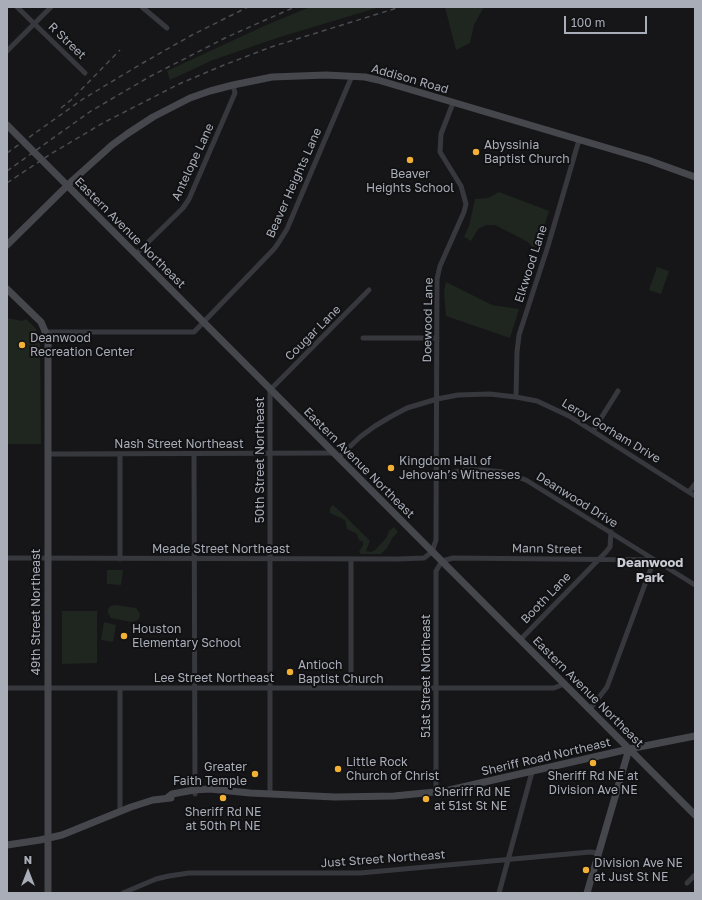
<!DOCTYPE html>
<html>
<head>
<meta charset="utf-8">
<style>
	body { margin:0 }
	#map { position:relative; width:702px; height:900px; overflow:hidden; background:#161618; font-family:"Golos Text",sans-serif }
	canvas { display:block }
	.frame { position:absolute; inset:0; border:8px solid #a8adb8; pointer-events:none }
	.north { position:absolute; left:8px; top:852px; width:40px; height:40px; -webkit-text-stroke:3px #111113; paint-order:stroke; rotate:0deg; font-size:11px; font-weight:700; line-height:16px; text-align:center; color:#a8adb8 }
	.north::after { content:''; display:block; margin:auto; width:14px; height:18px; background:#a8adb8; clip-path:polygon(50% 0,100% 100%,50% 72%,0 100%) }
	.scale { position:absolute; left:564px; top:16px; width:83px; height:18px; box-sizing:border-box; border:2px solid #a8adb8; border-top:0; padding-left:5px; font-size:12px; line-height:14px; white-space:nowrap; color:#a8adb8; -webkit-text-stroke:3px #111113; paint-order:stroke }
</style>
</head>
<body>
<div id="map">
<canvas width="702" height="900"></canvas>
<div class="frame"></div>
<div class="north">N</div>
<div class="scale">100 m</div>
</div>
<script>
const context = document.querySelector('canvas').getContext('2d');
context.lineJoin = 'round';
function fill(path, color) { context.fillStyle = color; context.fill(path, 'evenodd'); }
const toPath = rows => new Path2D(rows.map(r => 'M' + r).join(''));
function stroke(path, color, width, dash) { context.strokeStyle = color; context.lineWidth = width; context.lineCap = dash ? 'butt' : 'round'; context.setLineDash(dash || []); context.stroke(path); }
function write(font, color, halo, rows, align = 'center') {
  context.font = font + ' "Golos Text",sans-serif'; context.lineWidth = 4; context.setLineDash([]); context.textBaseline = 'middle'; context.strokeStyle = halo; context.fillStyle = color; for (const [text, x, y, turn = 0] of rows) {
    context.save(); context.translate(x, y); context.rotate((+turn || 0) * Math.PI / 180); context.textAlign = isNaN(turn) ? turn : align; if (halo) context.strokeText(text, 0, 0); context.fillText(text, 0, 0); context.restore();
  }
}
const green = toPath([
	[310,7,380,7,280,37,213,60,170,80,167,71,264,26],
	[445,7,484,7,474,25,470,43,456,50],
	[499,192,549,211,538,246,535,247,531,246,528,242,495,225,487,225,478,229,471,241,464,237,469,226,475,199,488,198],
	[657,267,669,271,661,294,649,290],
	[446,282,492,305,519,309,510,338,446,316,444,291],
	[7,318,22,321,26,319,36,329,40,339,41,444,7,444],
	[333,505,343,514,370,541,366,551,371,552,375,550,387,537,389,531,394,527,398,532,393,537,387,548,381,554,361,554,359,552,363,545,363,542,359,540,357,534,347,529,345,520,330,513,330,508],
	[107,570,123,570,121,585,107,584],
	[115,605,136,608,140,614,139,619,136,621,131,622,111,618,108,613,108,609,111,606],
	[62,611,97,611,97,663,62,664],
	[104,622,116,625,113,642,101,640]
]);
const street = toPath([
	[17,7,85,73],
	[142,7,167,28],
	[7,51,51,7],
	[136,254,183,208,189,199,235,93,233,85],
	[46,332,194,332,274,249,279,242,287,229,352,76],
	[363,338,437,338],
	[516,397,517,352,519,335,548,246,579,140],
	[593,431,618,391],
	[48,454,334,453],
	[120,454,120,559],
	[194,454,195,794],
	[338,458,360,437,375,426,390,417,407,408,437,399,458,395,490,394,516,397,537,401,569,416,695,496],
	[436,476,465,470,483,470,503,472,526,480,695,585],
	[689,492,695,484],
	[7,558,398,559,424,558,432,552,436,540,437,279,440,266,464,212,466,204,461,186,440,152,441,134,453,103],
	[351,559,351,688],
	[520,640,606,552,610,547,611,532],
	[7,688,554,688,564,684],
	[436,791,436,571,442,561,453,558,654,560,607,687,590,709],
	[270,794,270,390,369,290],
	[120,811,120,688],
	[687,883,695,875],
	[123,893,156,879,169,876,189,873,360,873,590,852,598,853],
	[499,893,532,772]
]);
const secondary = toPath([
	[7,125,695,815],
	[7,245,73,180,112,145,127,134,153,117,190,98,210,91,233,85,272,77,326,75,365,77,378,80,648,160,695,177],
	[7,289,41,322,48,338,48,893],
	[167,798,172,794,194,790,210,789,250,793,335,797,394,796,445,791,629,749,695,736],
	[7,845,40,840,62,835,131,807,153,800,171,798],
	[587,893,629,749]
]);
const rail = toPath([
	[61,108,71,100,120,50],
	[7,153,83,99,141,64,192,35,248,7],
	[7,171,91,111,149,77,227,37,295,7],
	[7,183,49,155,103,123,179,84,224,65,271,47,400,7]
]);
const markers = [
	[476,152,4,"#f2b134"],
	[410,160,4,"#f2b134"],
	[22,345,4,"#f2b134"],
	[391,468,4,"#f2b134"],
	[124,636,4,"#f2b134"],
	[290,672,4,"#f2b134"],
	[593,763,4,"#f2b134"],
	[338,769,4,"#f2b134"],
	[255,774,4,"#f2b134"],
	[223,798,4,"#f2b134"],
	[426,799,4,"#f2b134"],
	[586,870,4,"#f2b134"]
];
const streetNames = [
	["R Street",67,41,44],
	["Addison Road",410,79,16],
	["Antelope Lane",193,162,-65],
	["Beaver Heights Lane",294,183,-66],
	["Eastern Avenue Northeast",130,233,45],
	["Elkwood Lane",531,264,-72],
	["Doewood Lane",428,320,-89],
	["Cougar Lane",313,333,-45],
	["Leroy Gorham Drive",611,431,31],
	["Nash Street Northeast",179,444],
	["50th Street Northeast",260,460,-90],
	["Eastern Avenue Northeast",359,463,45],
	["Deanwood Drive",577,500,32],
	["Meade Street Northeast",221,549],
	["Mann Street",547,549,1],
	["Booth Lane",546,598,-46],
	["49th Street Northeast",36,612,-90],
	["51st Street Northeast",426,676,-90],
	["Lee Street Northeast",214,678],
	["Eastern Avenue Northeast",588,692,45],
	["Sheriff Road Northeast",546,757,-13],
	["Just Street Northeast",383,859,-4]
];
const poiNames = [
	["Abyssinia",484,145],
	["Baptist Church",484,159],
	["Beaver",410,174,"center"],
	["Heights School",410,188,"center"],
	["Deanwood",30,338],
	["Recreation Center",30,352],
	["Kingdom Hall of",399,461],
	["Jehovah’s Witnesses",399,475],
	["Houston",132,629],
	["Elementary School",132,643],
	["Antioch",298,665],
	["Baptist Church",298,679],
	["Little Rock",346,762],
	["Church of Christ",346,776],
	["Greater",247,767,"right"],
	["Faith Temple",247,781,"right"],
	["Sheriff Rd NE at",593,776,"center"],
	["Division Ave NE",593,790,"center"],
	["Sheriff Rd NE",434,792],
	["at 51st St NE",434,806],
	["Sheriff Rd NE",223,812,"center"],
	["at 50th Pl NE",223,826,"center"],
	["Division Ave NE",594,863],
	["at Just St NE",594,877]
];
const neighbourhoodNames = [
	["Deanwood",650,563],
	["Park",650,578]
];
fill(green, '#1e261f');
stroke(street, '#37383d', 5);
stroke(secondary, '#45474d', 7);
stroke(rail, '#4a4c52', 1.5, [5, 4]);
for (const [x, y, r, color] of markers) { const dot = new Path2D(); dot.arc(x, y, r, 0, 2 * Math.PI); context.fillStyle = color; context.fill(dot); stroke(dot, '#111113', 1.5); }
write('12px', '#a8adb8', '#111113', streetNames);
write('12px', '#a8adb8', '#111113', poiNames, 'left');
write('bold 13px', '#c9ccd4', '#111113', neighbourhoodNames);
</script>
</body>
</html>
